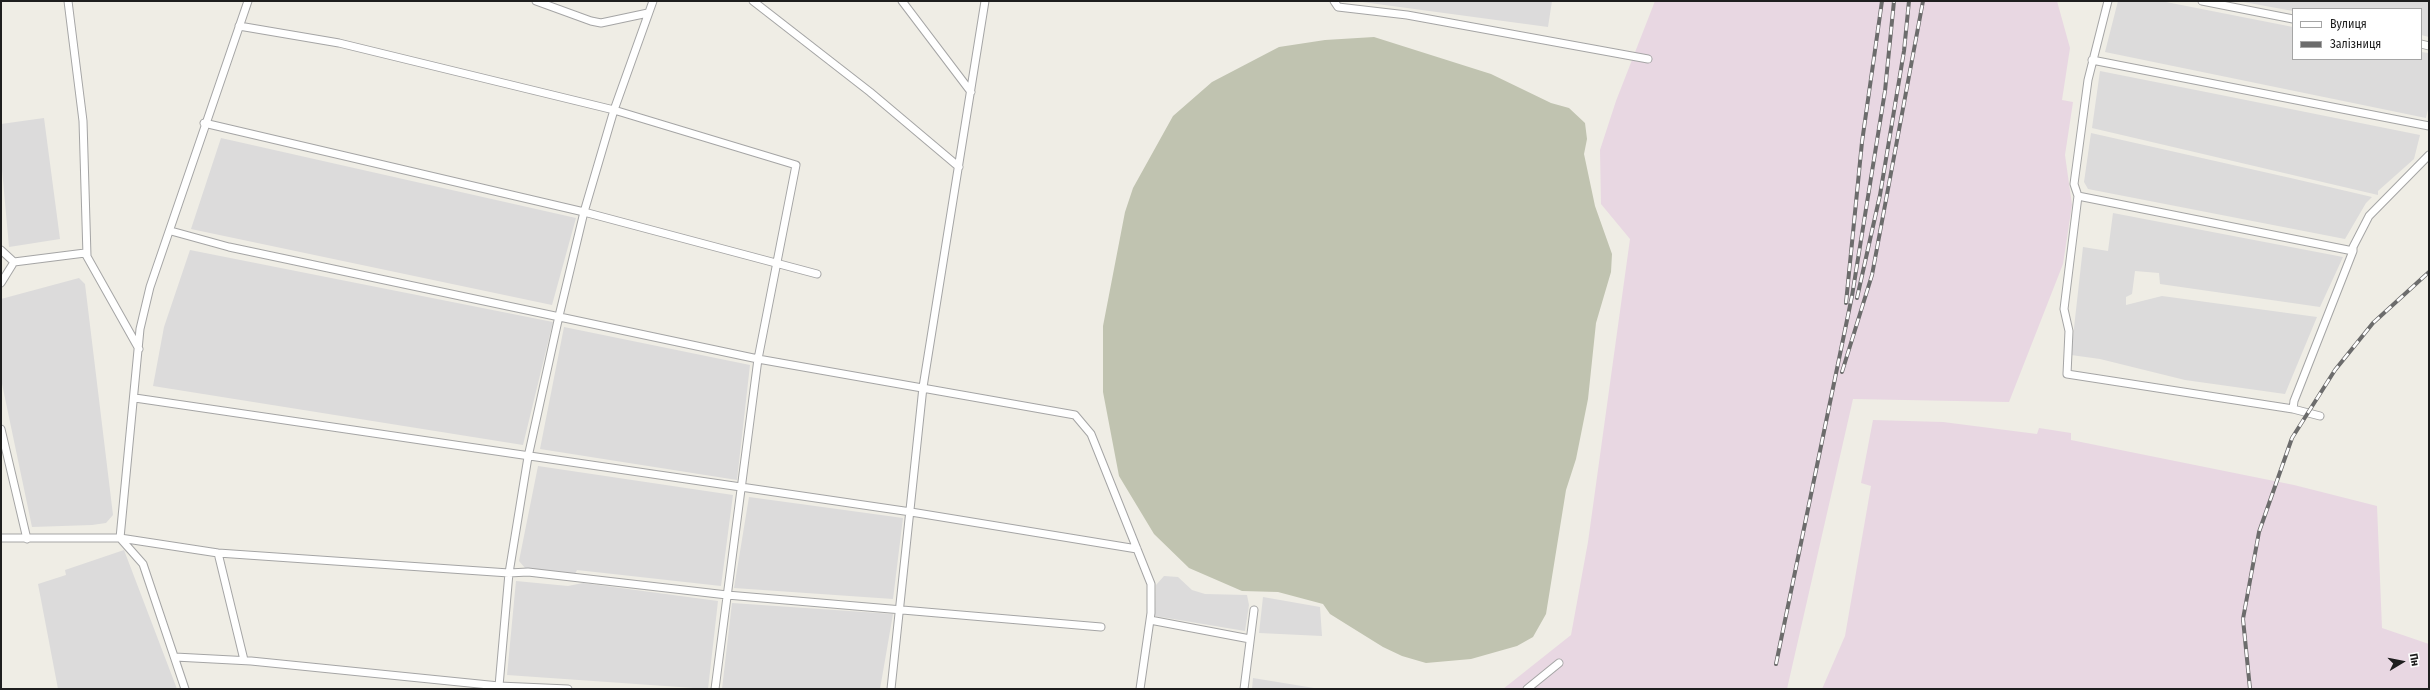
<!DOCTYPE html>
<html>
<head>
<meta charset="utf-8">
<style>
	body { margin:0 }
	#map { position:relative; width:2430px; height:690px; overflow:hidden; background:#efede5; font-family:"Fira Sans Condensed",sans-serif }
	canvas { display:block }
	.frame { position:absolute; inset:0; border:2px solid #1e1e1e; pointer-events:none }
	.legend { position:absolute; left:2292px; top:8px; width:130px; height:52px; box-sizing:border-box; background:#fff; border:1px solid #a5a5a5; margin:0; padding:5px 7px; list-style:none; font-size:12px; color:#1e1e1e }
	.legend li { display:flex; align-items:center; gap:8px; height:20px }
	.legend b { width:20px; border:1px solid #a5a5a5 }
	.north { position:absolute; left:2382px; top:642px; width:40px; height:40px; -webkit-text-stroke:3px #fff; paint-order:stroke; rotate:80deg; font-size:11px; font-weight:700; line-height:16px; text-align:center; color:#1e1e1e }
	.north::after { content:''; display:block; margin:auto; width:14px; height:18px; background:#1e1e1e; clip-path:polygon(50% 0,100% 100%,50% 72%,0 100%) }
</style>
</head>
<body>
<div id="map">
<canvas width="2430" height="690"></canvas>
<div class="frame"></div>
<ul class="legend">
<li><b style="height:5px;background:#fff"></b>Вулиця</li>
<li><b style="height:5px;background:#6c6c6c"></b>Залізниця</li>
</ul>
<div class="north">Пн</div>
</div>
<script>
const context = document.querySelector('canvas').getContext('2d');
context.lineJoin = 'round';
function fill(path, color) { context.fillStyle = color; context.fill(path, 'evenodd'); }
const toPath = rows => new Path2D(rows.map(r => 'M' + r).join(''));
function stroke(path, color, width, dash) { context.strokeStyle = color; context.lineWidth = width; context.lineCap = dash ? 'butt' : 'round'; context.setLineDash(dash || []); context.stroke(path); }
const residential = toPath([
	[1355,1,1552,1,1548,27],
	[2118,1,2161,1,2293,27,2293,59,2421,59,2421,52,2429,53,2429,105,2426,118,2105,52],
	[2238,1,2429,1,2429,37,2421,35,2421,9,2293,9,2293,11],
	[2100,71,2216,94,2420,135,2414,159,2378,191,2378,195,2092,128],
	[44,118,60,239,9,247,1,158,1,124],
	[2091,133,2295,179,2372,197,2366,203,2345,239,2088,189,2084,182],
	[221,138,576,218,552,305,191,229],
	[2113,213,2343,257,2320,307,2160,284,2159,273,2135,271,2132,294,2126,297,2126,305,2162,296,2317,317,2285,394,2185,380,2100,359,2071,355,2083,247,2108,251],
	[190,250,553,322,523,445,153,386,164,327],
	[79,278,85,284,113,515,106,523,92,525,32,527,1,379,1,299],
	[564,327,750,365,737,480,540,449],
	[538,466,733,495,721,586,577,570,575,574,525,568,519,561],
	[749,497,903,518,893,599,734,588],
	[124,550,177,689,58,689,38,584,66,575,65,570],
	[1164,576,1178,577,1192,590,1205,594,1247,595,1249,605,1245,631,1155,616,1156,585],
	[516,581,568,586,583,583,718,601,708,689,507,675],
	[1263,597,1320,607,1322,636,1259,633],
	[732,603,893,614,880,689,722,689],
	[1253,678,1320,689,1252,689]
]);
const industrial = toPath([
	[1655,1,2057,1,2070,48,2062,100,2073,102,2065,155,2072,205,2063,264,2009,402,1853,399,1787,689,1503,689,1571,635,1588,542,1630,239,1601,204,1600,150,1616,101],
	[1873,420,1943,422,2037,434,2039,428,2071,433,2071,440,2294,485,2377,506,2382,628,2429,644,2429,689,1822,689,1845,636,1871,486,1861,483]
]);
const construction = toPath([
	[1374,37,1491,74,1551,103,1569,108,1585,123,1587,139,1584,154,1595,206,1612,254,1611,272,1596,323,1588,399,1576,459,1566,490,1546,614,1533,637,1517,646,1471,659,1426,663,1402,656,1383,647,1346,624,1330,614,1323,604,1278,592,1242,591,1189,568,1154,534,1119,476,1103,392,1103,326,1125,212,1133,188,1173,116,1212,82,1279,47,1325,40]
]);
const minor = toPath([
	[68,1,83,121,87,256],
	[536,1,591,21,601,23,648,13],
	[753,1,870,92,959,167],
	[902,1,971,92],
	[1334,1,1338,7,1407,15,1648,59],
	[2108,1,2088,80,2074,184,2078,196,2064,309,2069,331,2067,374,2293,409],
	[2202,1,2293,19],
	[239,26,339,43,614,110,796,165,758,359,715,689],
	[2421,44,2429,46],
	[2092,60,2429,126],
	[204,123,584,212,817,274],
	[2078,196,2353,251],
	[171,231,229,247,758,359,1075,415,1091,434,1151,584,1151,613,1140,689],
	[1,250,14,262,85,253,139,349],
	[1,283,14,262],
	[135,398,911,512,1137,549],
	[2320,416,2293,409,2294,401,2353,251,2353,247,2369,216,2429,155],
	[1,429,27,539],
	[1,538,120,538,218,553,509,573,528,572,727,595,1101,627],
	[218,553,244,660],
	[1150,620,1250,639],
	[175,657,251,661,499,686,568,689],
	[499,686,509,573,528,457,559,316,584,212,614,110,653,1],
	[185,689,143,564,120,538,140,329,150,287,248,1],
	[891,689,923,387,985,1],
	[1244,689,1254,610],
	[1527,689,1559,663]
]);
const rail = toPath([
	[1857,298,1880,195,1904,51,1909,1],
	[1846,303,1862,142,1882,1],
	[1842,372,1872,275,1923,1],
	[1776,664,1852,296,1885,91,1894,1],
	[2250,689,2243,619,2259,532,2292,438,2335,370,2373,323,2429,272]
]);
fill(residential, '#dcdbdb');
fill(industrial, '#e8d7e2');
fill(construction, '#c0c3b0');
stroke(minor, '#a5a5a5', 9);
stroke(minor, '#fff', 7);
stroke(rail, '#6c6c6c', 4);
stroke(rail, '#fff', 2.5, [8]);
</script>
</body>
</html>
